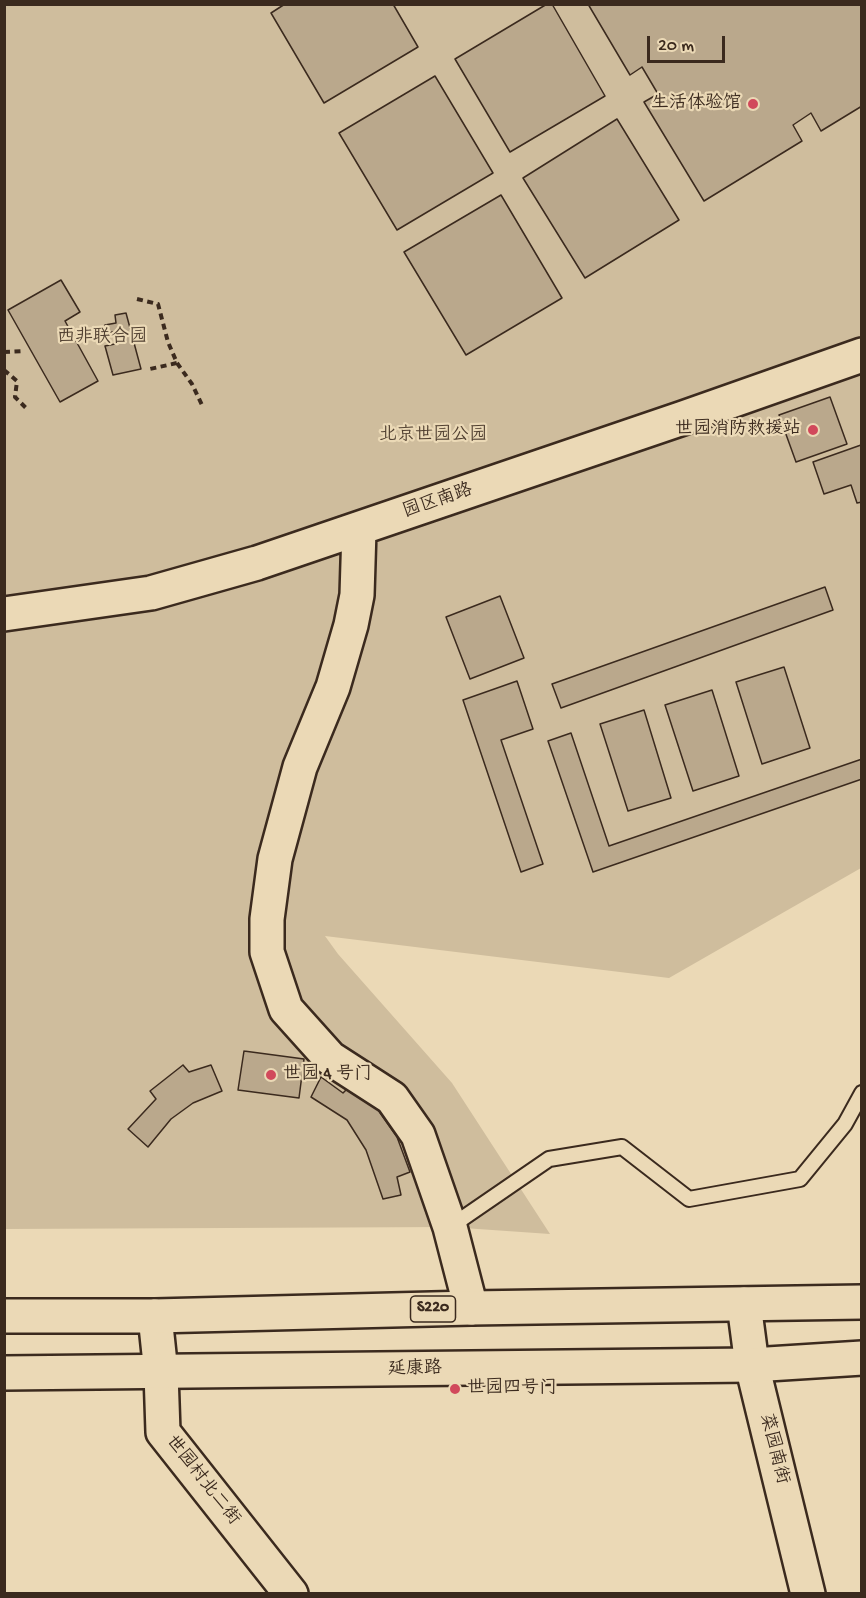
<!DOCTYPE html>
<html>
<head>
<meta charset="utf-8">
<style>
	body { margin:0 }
	#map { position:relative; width:866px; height:1598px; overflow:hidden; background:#ebd9b6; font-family:"Gochi Hand",sans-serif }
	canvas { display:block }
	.frame { position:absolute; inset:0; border:6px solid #3b2a1e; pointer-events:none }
	.scale { position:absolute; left:647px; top:36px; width:78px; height:27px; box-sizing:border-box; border:3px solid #3b2a1e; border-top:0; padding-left:8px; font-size:18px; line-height:21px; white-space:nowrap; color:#3b2a1e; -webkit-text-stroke:4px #ebd9b6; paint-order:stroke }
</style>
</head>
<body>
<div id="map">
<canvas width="866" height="1598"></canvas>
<div class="frame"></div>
<div class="scale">20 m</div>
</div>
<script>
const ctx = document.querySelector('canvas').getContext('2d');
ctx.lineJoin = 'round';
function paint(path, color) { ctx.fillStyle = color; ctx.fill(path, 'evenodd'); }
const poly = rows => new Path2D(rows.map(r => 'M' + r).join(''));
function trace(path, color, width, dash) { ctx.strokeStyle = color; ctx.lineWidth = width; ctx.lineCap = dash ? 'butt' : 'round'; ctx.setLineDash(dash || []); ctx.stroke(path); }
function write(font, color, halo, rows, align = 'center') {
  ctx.font = font + ' "Gochi Hand","LXGW WenKai TC",sans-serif'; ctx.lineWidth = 4.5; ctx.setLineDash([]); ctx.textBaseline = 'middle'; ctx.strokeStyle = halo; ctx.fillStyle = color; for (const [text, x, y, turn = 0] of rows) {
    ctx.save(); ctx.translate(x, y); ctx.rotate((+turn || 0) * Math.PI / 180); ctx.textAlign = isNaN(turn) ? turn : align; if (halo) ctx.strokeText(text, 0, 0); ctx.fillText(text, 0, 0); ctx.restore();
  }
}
const green = poly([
	[4,5,861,5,861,868,669,978,325,936,338,954,452,1083,550,1234,449,1227,5,1229]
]);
const building = poly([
	[285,4,393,4,418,47,324,103,271,13,285,4],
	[547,4,552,4,605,96,510,152,455,59,547,4],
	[588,4,862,4,862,106,821,131,811,113,793,125,802,141,704,201,644,102,658,94,642,67,630,75,588,4],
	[435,76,493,173,397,230,339,133,435,76],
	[617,119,679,220,585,278,523,178,617,119],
	[501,195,562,298,466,355,404,252,501,195],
	[61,280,80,312,65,321,98,381,60,402,8,310,61,280],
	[126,313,141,369,113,375,105,346,120,343,117,331,108,333,105,325,116,323,115,315,126,313],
	[830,397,847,444,796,462,779,415,830,397],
	[861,445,862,502,857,503,851,485,824,494,813,462,861,445],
	[825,587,833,610,561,708,552,684,825,587],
	[500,596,524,658,470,679,446,617,500,596],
	[784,667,810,748,762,764,736,682,784,667],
	[517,681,533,729,501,740,543,864,521,872,463,700,517,681],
	[712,690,739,776,693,791,665,705,712,690],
	[644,710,671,798,628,811,600,724,644,710],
	[571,733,609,846,862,759,862,779,593,872,548,741,571,733],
	[244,1051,304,1059,299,1098,238,1090,244,1051],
	[183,1065,189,1072,211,1065,222,1091,193,1103,171,1119,148,1147,128,1129,156,1099,150,1091,183,1065],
	[321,1077,343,1093,351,1085,376,1107,397,1137,410,1172,397,1177,401,1195,383,1199,366,1150,347,1120,311,1097,321,1077]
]);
const path = poly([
	[137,299,158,304,168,342,177,363,150,369],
	[4,352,23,351],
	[177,363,192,384,203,407],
	[4,370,17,381,15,397,26,408]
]);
const lane = poly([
	[450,1227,549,1159,622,1147,689,1199,800,1179,845,1124,862,1093]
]);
const secondary = poly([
	[359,530,357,595,351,625,333,687,300,767,275,859,267,919,267,952,286,1009,330,1058,392,1098,418,1135,450,1227,471,1308],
	[4,614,151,593,257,563,683,418,862,355],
	[744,1304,752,1365,808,1594],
	[155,1316,161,1373,163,1432,291,1594]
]);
const primary = poly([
	[4,1316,155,1316,471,1308,862,1302],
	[4,1373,752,1365,862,1358]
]);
const markers = [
	[753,104,6,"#d1495b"],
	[813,430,6,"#d1495b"],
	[271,1075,6,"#d1495b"],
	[455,1389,6,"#d1495b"]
];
const shields = [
	[433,1309,45]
];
const shieldNames = [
	["S220",433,1309]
];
const poiNames = [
	["生活体验馆",741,104],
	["世园消防救援站",801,430],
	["世园 4 号门",283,1075,"left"],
	["世园四号门",467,1389,"left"]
];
const parkNames = [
	["西非联合园",102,338],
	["北京世园公园",433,436]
];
const streetNames = [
	["园区南路",438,502,-19],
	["延康路",415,1370,-1],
	["菜园南街",773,1449,76],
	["世园村北二街",202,1481,52]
];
paint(green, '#cfbd9d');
paint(building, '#baa88c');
trace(building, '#3b2a1e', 1.5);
trace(lane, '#3b2a1e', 18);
trace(secondary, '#3b2a1e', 38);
trace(primary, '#3b2a1e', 38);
trace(path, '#3b2a1e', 4, [6, 4.5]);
trace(lane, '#ebd9b6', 14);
trace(secondary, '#ebd9b6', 33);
trace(primary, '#ebd9b6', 33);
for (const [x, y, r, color] of markers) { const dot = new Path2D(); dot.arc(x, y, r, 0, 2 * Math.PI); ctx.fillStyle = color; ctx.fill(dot); trace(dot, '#ebd9b6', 2); }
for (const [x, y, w] of shields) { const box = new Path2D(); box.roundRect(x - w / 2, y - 13, w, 26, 4.5); ctx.fillStyle = '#ebd9b6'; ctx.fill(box); trace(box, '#3b2a1e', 1.5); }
write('bold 16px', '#3b2a1e', null, shieldNames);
write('18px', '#3b2a1e', '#ebd9b6', poiNames, 'right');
write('18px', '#514031', '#ebd9b6', parkNames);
write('18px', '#3b2a1e', '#ebd9b6', streetNames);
</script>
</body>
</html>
